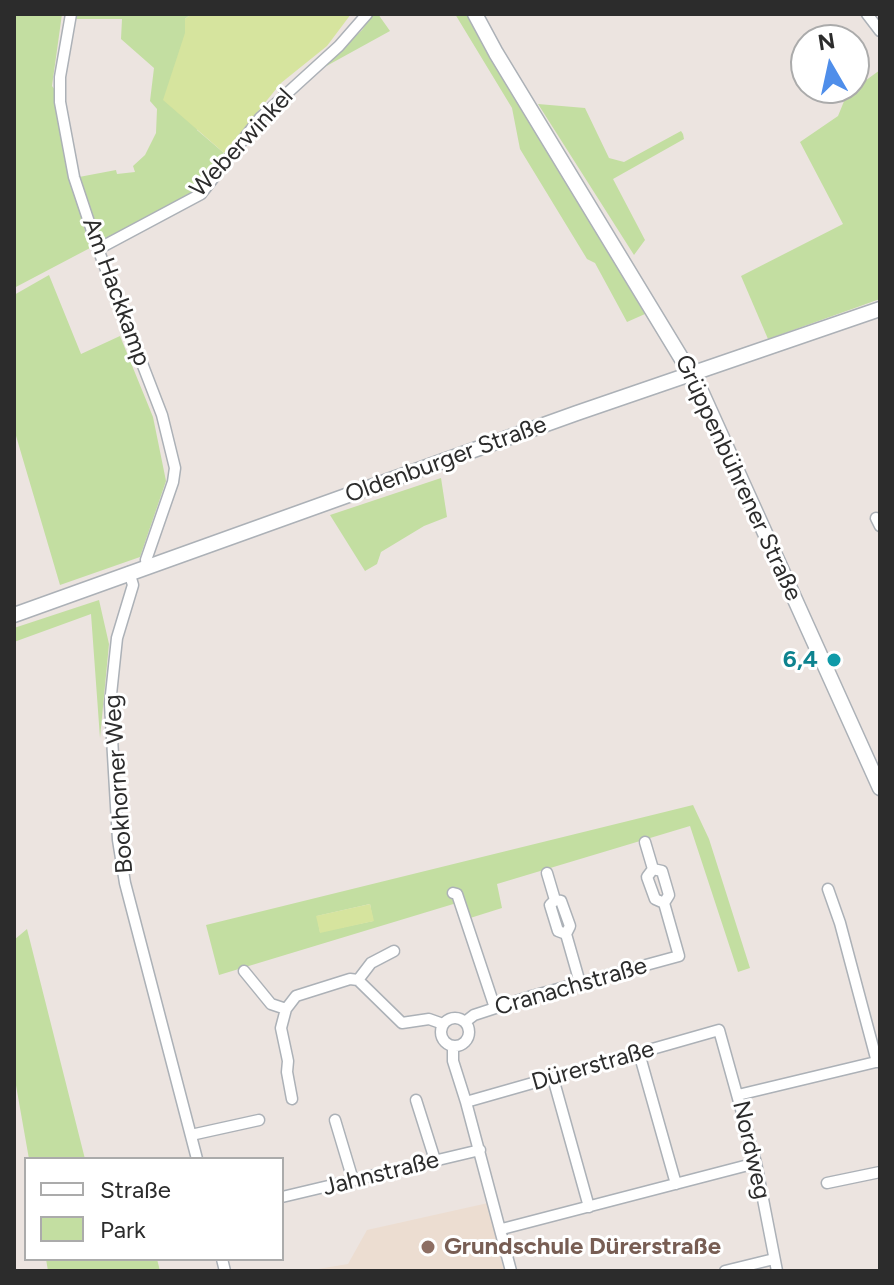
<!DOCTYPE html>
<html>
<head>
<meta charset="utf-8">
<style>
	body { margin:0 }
	#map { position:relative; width:894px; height:1285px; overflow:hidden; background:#ece4e0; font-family:Figtree,sans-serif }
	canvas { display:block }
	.frame { position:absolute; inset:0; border:16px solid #2c2c2c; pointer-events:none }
	.legend { position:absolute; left:24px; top:1157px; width:260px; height:104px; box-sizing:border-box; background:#fff; border:2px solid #ababab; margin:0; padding:10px 14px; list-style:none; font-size:24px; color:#2c2c2c }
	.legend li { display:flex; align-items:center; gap:16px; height:40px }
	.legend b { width:40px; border:2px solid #ababab }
	.north { position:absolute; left:790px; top:24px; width:80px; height:80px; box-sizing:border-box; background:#fff; border:2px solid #ababab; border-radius:50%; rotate:351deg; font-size:22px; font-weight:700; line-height:32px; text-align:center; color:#2c2c2c }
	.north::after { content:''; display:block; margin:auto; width:28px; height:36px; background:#4f8eea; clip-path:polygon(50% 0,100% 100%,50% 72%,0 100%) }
</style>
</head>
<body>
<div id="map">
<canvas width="894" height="1285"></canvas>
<div class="frame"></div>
<ul class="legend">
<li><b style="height:10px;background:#fff"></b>Straße</li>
<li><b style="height:22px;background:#c3dea1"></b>Park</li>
</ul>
<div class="north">N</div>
</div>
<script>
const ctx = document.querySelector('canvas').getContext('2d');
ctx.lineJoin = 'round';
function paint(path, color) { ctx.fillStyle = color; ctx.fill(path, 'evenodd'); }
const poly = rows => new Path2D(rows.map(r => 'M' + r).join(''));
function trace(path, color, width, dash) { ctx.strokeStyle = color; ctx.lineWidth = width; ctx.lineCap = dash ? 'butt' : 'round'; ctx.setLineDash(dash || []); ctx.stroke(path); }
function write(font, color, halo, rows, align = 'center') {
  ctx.font = font + ' Figtree,sans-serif'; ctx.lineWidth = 6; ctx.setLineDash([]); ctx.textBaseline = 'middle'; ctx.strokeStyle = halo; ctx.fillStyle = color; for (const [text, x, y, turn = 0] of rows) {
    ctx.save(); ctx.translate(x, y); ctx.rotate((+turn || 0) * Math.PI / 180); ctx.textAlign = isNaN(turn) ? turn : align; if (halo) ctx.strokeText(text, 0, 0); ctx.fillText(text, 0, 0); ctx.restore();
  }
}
const education = poly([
	[488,1203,504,1271,306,1271,348,1264,367,1230]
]);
const green = poly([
	[14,14,62,14,52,86,55,90,70,178,90,248,14,288],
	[76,14,191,14,185,19,197,130,224,153,197,191,102,240,79,177,116,170,117,174,135,172,133,166,145,155,156,133,157,109,150,101,154,68,121,39,122,19,74,19],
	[373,14,378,14,390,31,321,69,362,30],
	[455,14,468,14,645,314,627,322,595,263,587,259,520,149,512,108],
	[880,70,880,299,768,339,741,276,843,224,800,142,838,116,847,94],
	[538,104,585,108,609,158,624,162,681,131,683,134,684,139,613,179,645,240,634,255],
	[49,275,81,354,120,336,153,417,166,481,140,557,60,585,14,429,14,295],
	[441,478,447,517,424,526,381,552,377,564,365,571,330,515],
	[99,600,109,644,100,738,91,614,14,642,14,628],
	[693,805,709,839,750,968,738,972,690,826,497,884,502,908,467,919,460,902,219,975,206,925],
	[370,904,373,921,320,932,317,916],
	[27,929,28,933,85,1159,29,1159,14,1074,14,940],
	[46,1259,157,1259,160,1271,48,1271]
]);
const pitch = poly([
	[191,14,351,14,327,46,281,83,224,153,163,100,185,33,185,19],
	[370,904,374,921,320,933,316,916]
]);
const street = poly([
	[71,14,60,77,60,102,74,177,98,249,162,415,175,468,173,482,146,560,147,566],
	[867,14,880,31],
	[98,249,201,194,260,118,339,46,367,14],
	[876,518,880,526],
	[129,572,133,585,117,638,110,704,118,840,125,883,197,1159],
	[653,869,647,877,655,899,664,903],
	[547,873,555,900,561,901,570,926,566,934,580,983],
	[828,889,840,923,877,1062],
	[453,893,457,894,495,1008],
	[555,900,550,905,558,931,566,934],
	[244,971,271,1004,286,1009],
	[358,980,371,963,394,951],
	'441 1032a14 14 0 1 1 28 0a14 14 0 1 1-28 0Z',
	[465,1022,474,1015,532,996,679,956,664,903,669,895,662,871,653,869,645,842],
	[453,1046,453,1061,466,1102],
	[639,1053,676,1184],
	[553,1078,589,1207],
	[738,1095,880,1061],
	[292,1099,287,1072,288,1061,281,1028,286,1009,296,996,350,979,358,980,402,1023,429,1019,443,1024],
	[416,1100,435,1160],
	[335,1120,353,1180],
	[191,1135,259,1120],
	[827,1183,880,1172],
	[282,1197,480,1150],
	[502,1229,756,1163],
	[222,1259,225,1271],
	[511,1271,466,1102,719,1030,756,1163,777,1271],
	[725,1271,774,1259]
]);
const secondary = poly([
	[475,14,496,53,700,389,880,788],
	[14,615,577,413,880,309]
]);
const markers = [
	[834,660,8,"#0f9aa8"],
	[428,1247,8,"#8d6e63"]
];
const streetNames = [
	["Weberwinkel",242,143,-47],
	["Am Hackkamp",116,292,70],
	["Oldenburger Straße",446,460,-20],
	["Grüppenbührener Straße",738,478,65],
	["Bookhorner Weg",119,784,-94],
	["Cranachstraße",571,987,-16],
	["Dürerstraße",593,1066,-16],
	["Nordweg",751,1150,77],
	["Jahnstraße",381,1174,-14]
];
const cultureNames = [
	["6,4",818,660]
];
const educationNames = [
	["Grundschule Dürerstraße",444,1247]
];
paint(education, '#ecddd1');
paint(green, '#c3dea1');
paint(pitch, '#d6e49e');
trace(street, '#acb1b7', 13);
trace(secondary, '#acb1b7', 17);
trace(street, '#fff', 10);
trace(secondary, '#fff', 14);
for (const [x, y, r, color] of markers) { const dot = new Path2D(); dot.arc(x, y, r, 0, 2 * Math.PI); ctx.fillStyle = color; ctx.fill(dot); trace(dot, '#fff', 3); }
write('24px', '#2c2c2c', '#fff', streetNames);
write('bold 24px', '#0d838f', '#fff', cultureNames, 'right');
write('bold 24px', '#785e54', '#fff', educationNames, 'left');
</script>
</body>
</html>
